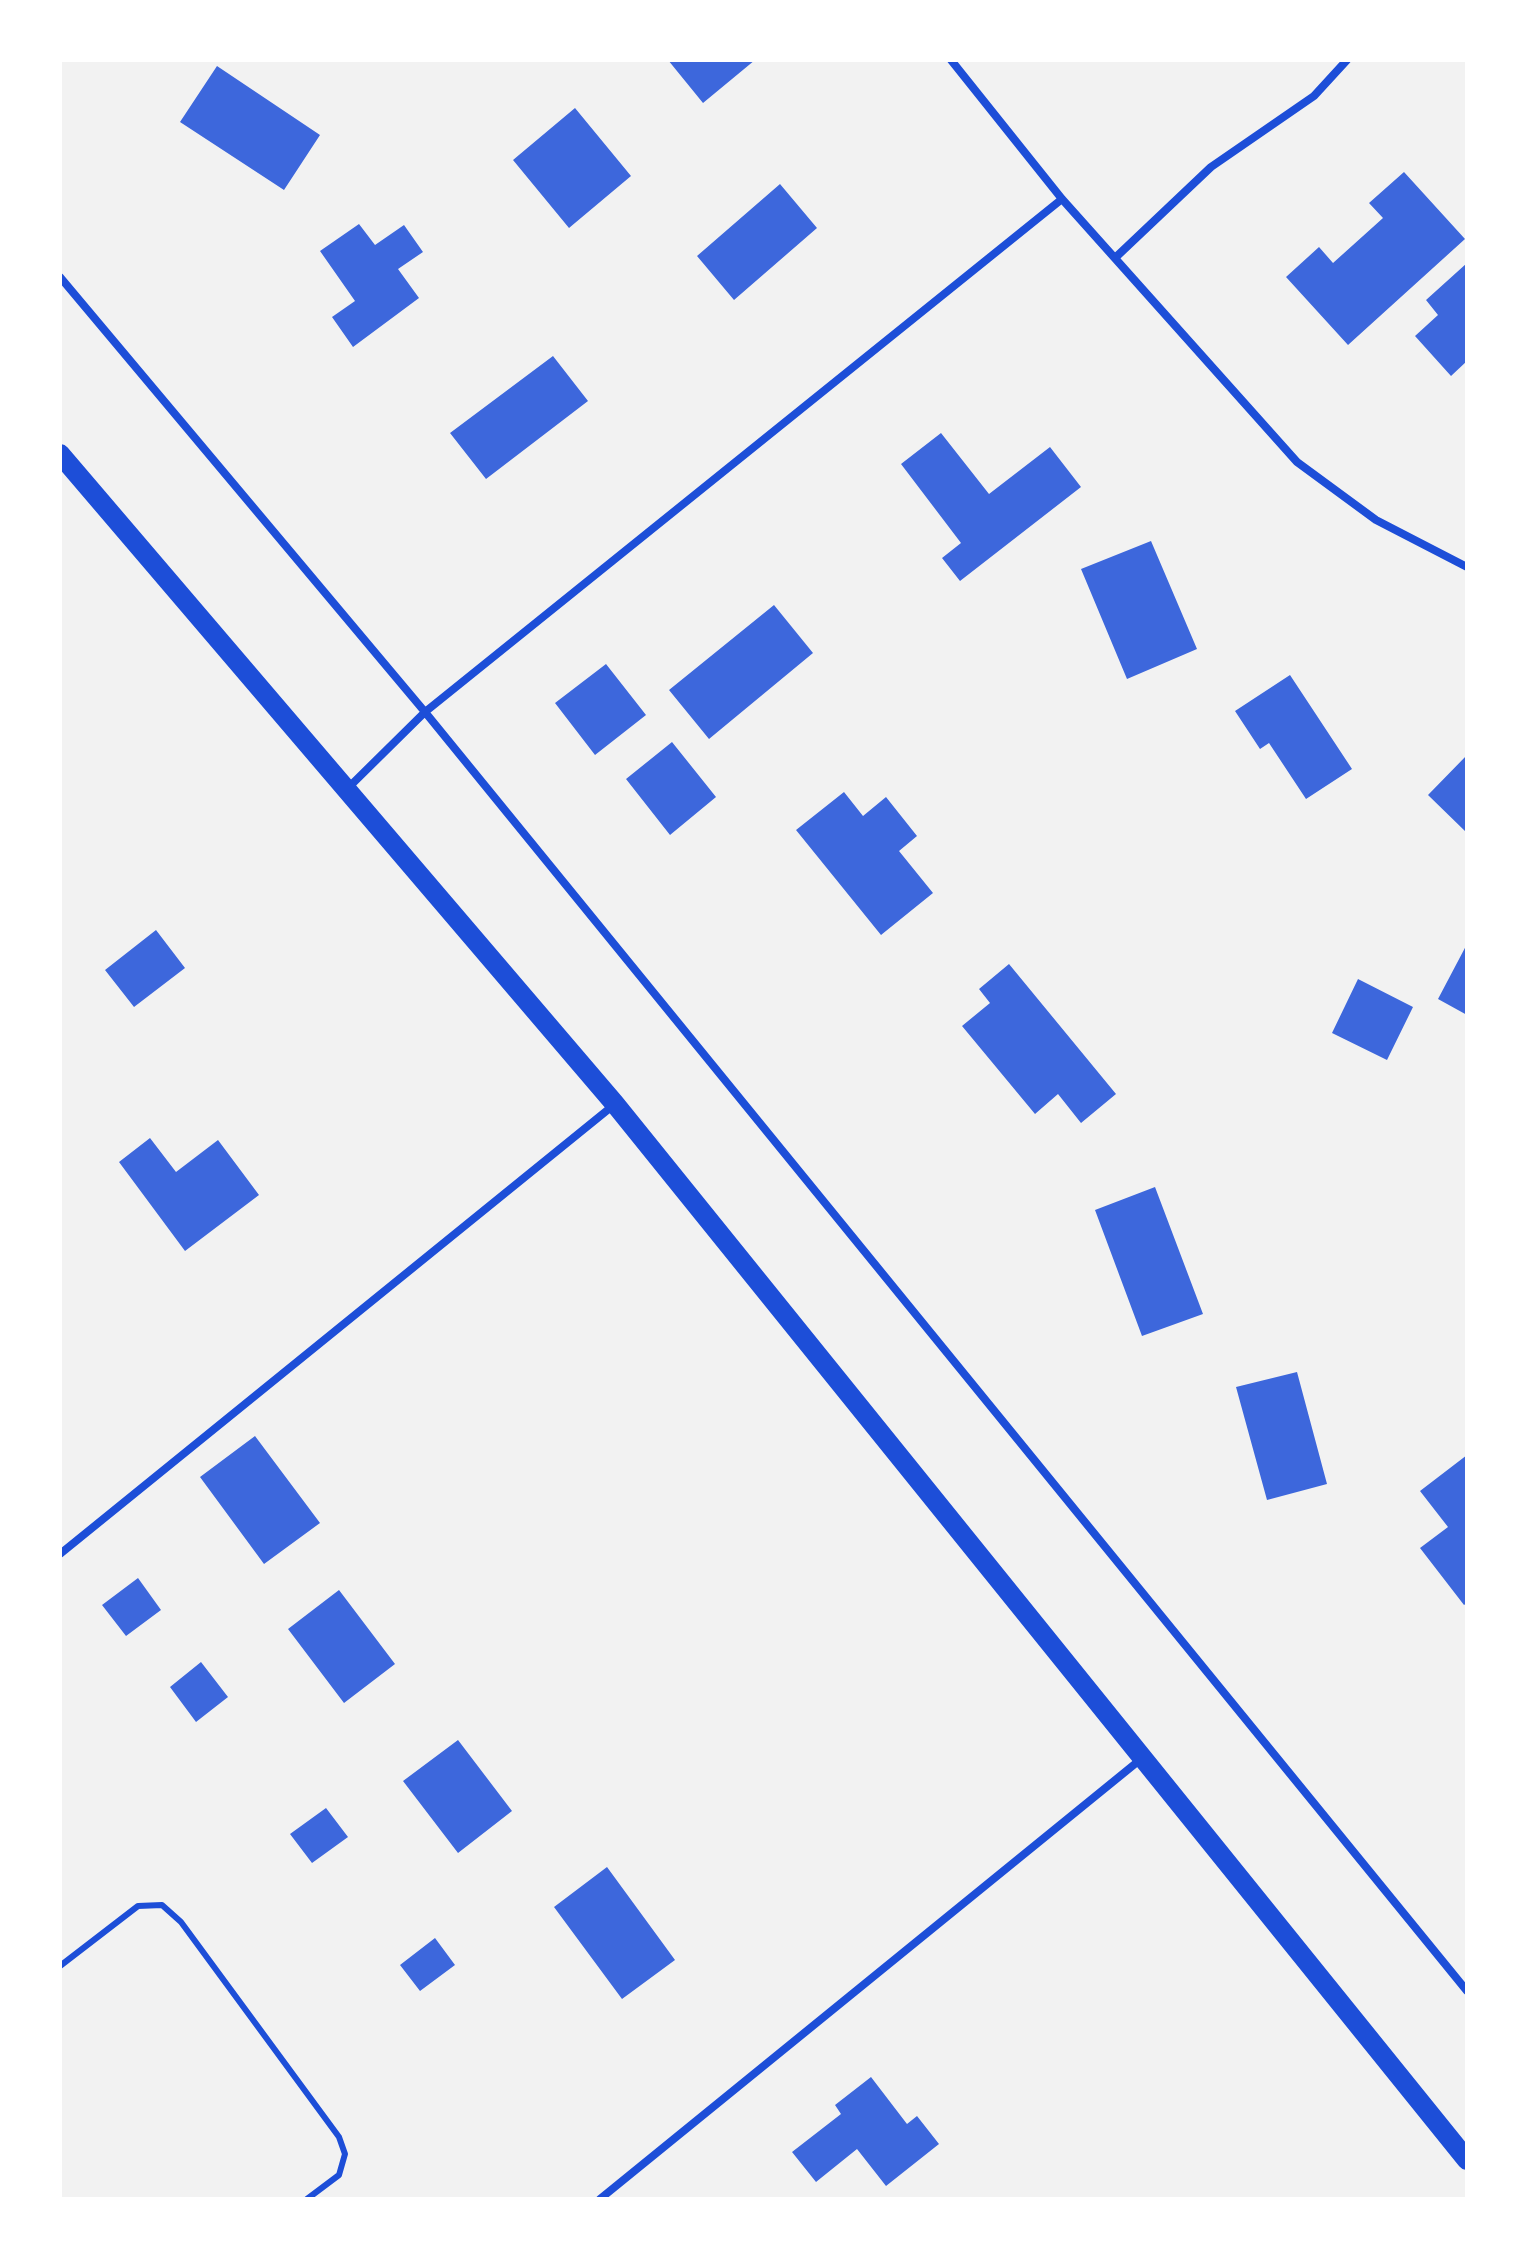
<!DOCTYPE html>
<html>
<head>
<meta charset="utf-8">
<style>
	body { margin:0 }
	#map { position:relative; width:1527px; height:2259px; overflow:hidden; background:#f2f2f2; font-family:Inter,sans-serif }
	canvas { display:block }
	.frame { position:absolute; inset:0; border:62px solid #fff; pointer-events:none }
</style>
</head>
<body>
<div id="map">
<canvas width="1527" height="2259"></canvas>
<div class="frame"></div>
</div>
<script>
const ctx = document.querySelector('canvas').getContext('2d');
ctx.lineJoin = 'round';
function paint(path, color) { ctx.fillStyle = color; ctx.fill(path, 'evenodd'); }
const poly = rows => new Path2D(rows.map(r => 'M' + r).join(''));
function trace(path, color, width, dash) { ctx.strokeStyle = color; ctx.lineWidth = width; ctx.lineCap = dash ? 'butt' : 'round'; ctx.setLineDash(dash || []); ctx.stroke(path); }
const building = poly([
	[668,60,755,60,703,103],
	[217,66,320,135,284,190,180,122],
	[575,108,631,176,569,228,513,160],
	[1404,172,1465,239,1348,345,1286,277,1319,247,1333,263,1383,218,1369,203],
	[780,184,817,228,734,300,697,256],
	[359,224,375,245,404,225,423,252,398,269,419,298,353,347,332,317,355,301,320,251],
	[1467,263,1467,361,1451,376,1415,336,1438,315,1426,300],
	[553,356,588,401,486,479,450,433],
	[941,433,989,494,1050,447,1081,487,960,581,942,558,961,543,901,464],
	[1151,541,1197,649,1127,679,1081,569],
	[774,605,813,653,709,739,669,690],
	[606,664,646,715,595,755,555,703],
	[1290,675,1352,769,1306,799,1269,743,1260,749,1235,711],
	[672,742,716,797,670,835,626,779],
	[1467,755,1467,833,1428,795],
	[844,792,863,816,886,797,917,836,899,851,933,893,881,935,796,830],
	[156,930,185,968,134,1007,105,970],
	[1467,944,1467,1015,1438,999],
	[1009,964,1116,1094,1081,1123,1058,1094,1035,1114,962,1026,990,1003,979,989],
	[1358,979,1413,1007,1387,1060,1332,1033],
	[150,1138,176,1172,218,1140,259,1195,185,1251,119,1162],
	[1155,1187,1203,1314,1142,1336,1095,1210],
	[1297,1372,1327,1484,1267,1500,1236,1387],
	[255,1436,320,1523,264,1564,200,1477],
	[1467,1455,1467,1603,1464,1605,1420,1548,1448,1527,1420,1491],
	[138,1578,161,1610,126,1636,102,1605],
	[339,1590,395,1664,344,1703,288,1629],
	[201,1662,228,1697,196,1722,170,1687],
	[458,1740,512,1811,458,1853,403,1781],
	[326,1808,348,1837,312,1863,290,1834],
	[607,1867,675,1960,622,1999,554,1907],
	[435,1938,455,1965,420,1991,400,1965],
	[871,2077,907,2124,917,2116,939,2144,886,2186,857,2149,816,2182,792,2152,841,2114,835,2105]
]);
const service = poly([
	[60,1966,138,1906,162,1905,181,1922,339,2137,345,2154,339,2175,307,2199]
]);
const minor = poly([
	[951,60,1062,199,1297,462,1376,520,1467,567],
	[1115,258,1211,167,1314,96,1347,60],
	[60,277,425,712,1467,1991],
	[346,790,425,712,1062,199],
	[60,1554,615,1104],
	[600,2199,1141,1759]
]);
const primary = poly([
	[60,454,615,1104,1467,2160]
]);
paint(building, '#3d67dc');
trace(service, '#1d4ed8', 6);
trace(minor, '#1d4ed8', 8);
trace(primary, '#1d4ed8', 20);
</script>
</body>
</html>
